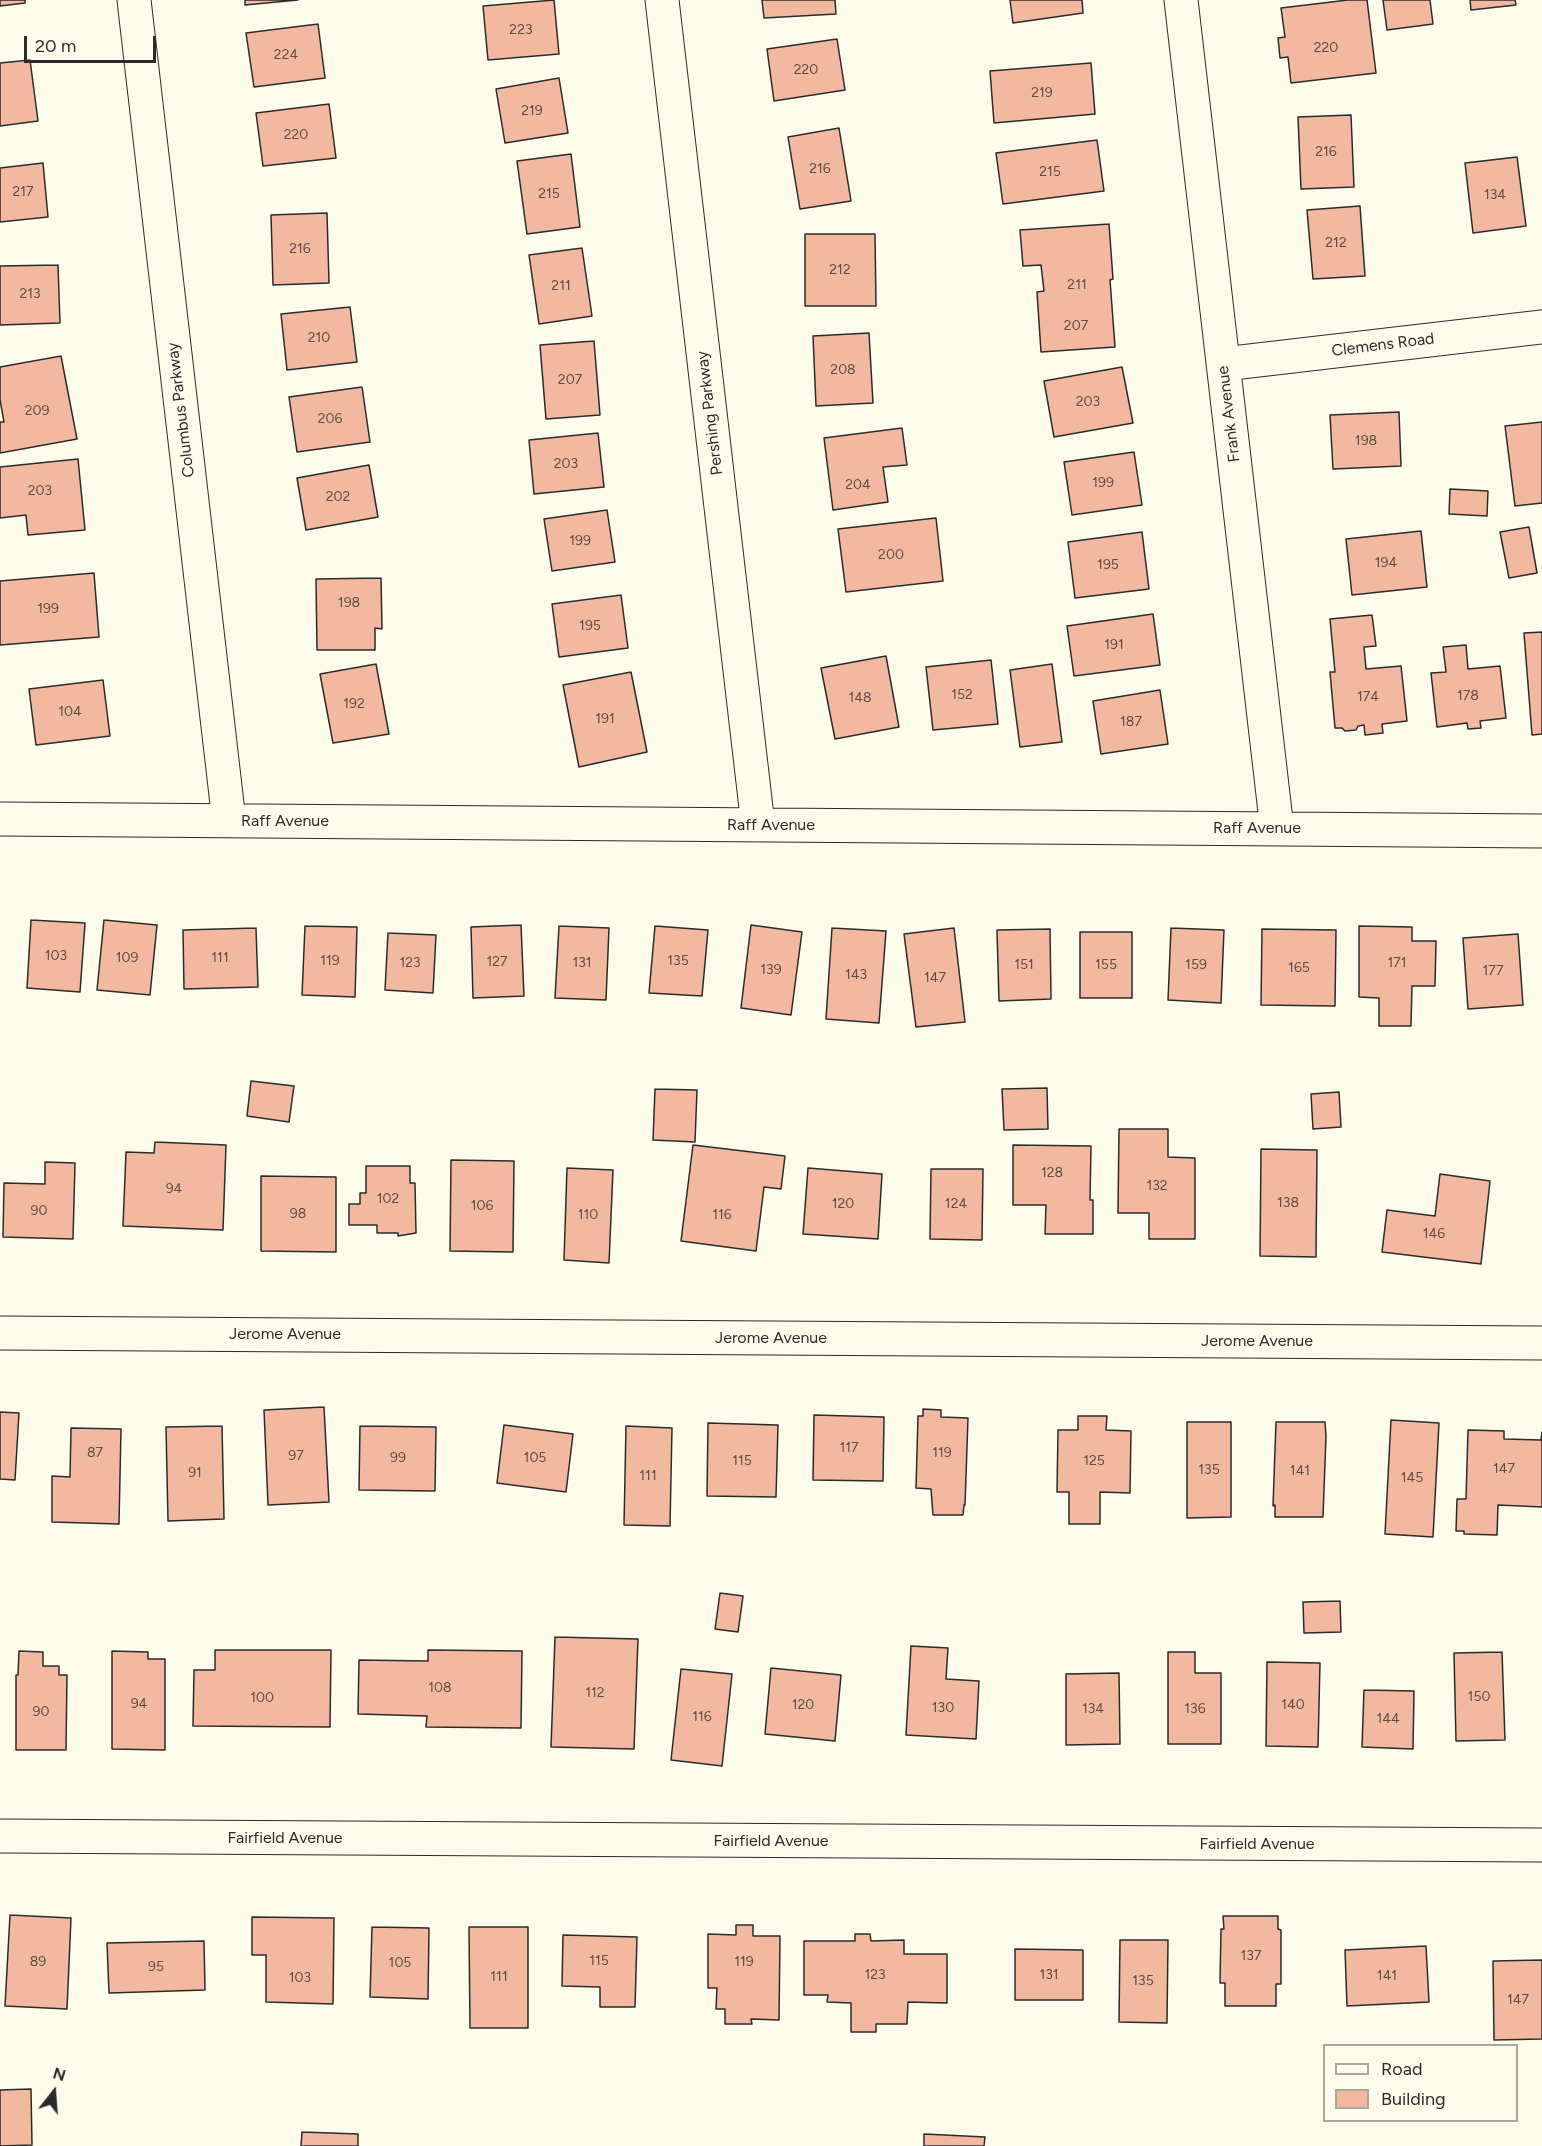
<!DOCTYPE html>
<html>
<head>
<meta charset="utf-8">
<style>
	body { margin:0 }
	#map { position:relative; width:1542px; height:2146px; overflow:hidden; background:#fdfbea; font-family:Figtree,sans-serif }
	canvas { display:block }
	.legend { position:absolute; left:1323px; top:2044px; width:195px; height:78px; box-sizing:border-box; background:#fdfbea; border:2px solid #a9a89e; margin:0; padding:8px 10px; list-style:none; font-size:18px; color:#2b2b2b }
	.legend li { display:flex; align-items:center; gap:12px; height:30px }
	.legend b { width:30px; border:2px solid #a9a89e }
	.north { position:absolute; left:24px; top:2062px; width:60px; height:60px; -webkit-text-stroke:4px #fdfbea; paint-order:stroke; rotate:17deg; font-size:16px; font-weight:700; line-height:24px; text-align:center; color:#2b2b2b }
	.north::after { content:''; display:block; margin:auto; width:21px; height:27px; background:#2b2b2b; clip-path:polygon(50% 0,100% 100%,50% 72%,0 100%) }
	.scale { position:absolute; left:24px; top:36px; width:132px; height:27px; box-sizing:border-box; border:3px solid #2b2b2b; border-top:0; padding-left:8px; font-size:18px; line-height:21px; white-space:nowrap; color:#2b2b2b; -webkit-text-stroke:4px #fdfbea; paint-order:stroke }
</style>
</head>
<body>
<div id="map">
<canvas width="1542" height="2146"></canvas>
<ul class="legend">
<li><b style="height:8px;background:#fdfbea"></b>Road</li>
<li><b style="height:16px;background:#f2b8a0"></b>Building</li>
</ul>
<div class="north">N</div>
<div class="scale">20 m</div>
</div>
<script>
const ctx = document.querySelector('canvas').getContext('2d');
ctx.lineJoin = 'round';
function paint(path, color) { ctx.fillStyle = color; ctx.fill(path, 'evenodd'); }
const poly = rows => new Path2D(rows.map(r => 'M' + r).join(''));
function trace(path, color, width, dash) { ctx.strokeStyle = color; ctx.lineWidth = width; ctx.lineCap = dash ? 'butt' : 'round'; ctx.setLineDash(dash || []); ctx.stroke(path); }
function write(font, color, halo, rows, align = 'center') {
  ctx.font = font + ' Figtree,sans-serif'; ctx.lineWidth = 4.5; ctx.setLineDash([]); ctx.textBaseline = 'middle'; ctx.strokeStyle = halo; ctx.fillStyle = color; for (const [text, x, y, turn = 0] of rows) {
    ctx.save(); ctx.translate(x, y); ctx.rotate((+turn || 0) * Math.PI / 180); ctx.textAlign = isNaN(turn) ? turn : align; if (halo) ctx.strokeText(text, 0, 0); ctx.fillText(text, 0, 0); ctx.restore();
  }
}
const building = poly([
	[0,0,25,0,25,3,0,6,0,0],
	[245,0,298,0,245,5,245,0],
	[554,0,559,54,488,60,483,6,554,0],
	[762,0,835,0,836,14,764,18,762,0],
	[1010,0,1082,0,1083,13,1013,23,1010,0],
	[1348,0,1367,0,1376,73,1291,83,1288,57,1280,58,1278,38,1285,37,1281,8,1348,0],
	[1383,0,1430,0,1433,24,1387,30,1383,0],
	[1470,0,1515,0,1516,5,1471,10,1470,0],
	[318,24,325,78,254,87,246,33,318,24],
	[837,39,845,90,774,101,767,49,837,39],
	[30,60,38,121,0,126,0,63,30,60],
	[1091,63,1095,114,994,123,990,71,1091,63],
	[559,78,568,133,505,143,496,89,559,78],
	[329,104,336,158,263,166,256,113,329,104],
	[1351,115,1354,187,1301,189,1298,117,1351,115],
	[839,128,851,201,800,209,788,137,839,128],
	[1097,140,1104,191,1003,204,996,153,1097,140],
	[571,154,580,227,527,234,517,161,571,154],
	[1517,157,1526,226,1473,233,1465,163,1517,157],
	[43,163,48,217,0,222,0,168,43,163],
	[1360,206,1365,276,1313,279,1307,210,1360,206],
	[327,213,329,283,273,285,271,215,327,213],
	[1109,224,1113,279,1110,280,1115,347,1041,352,1037,292,1044,291,1041,265,1023,266,1020,230,1109,224],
	[805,234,875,234,876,306,805,306,805,234],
	[582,248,592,316,539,324,529,255,582,248],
	[58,265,60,323,0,325,0,266,58,265],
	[350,307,357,362,287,370,281,314,350,307],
	[869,333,873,403,816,406,813,336,869,333],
	[594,341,600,415,546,419,540,345,594,341],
	[61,356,77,439,0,453,0,422,4,422,0,400,0,367,61,356],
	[1122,367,1133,423,1054,437,1044,381,1122,367],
	[362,387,370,442,297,452,289,397,362,387],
	[1399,412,1401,466,1333,469,1330,415,1399,412],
	[1542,422,1542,503,1515,506,1505,426,1542,422],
	[902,428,907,465,883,467,888,502,833,510,824,438,902,428],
	[598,433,604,487,534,494,529,440,598,433],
	[1134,452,1142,505,1072,515,1064,462,1134,452],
	[78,459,85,530,28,535,26,515,0,518,0,467,78,459],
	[369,465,378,517,306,530,297,478,369,465],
	[1450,489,1488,491,1487,516,1449,514,1450,489],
	[607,510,615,562,552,571,544,519,607,510],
	[936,518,943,581,846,592,838,529,936,518],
	[1529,527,1537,573,1509,578,1500,532,1529,527],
	[1421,531,1427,587,1352,595,1346,539,1421,531],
	[1142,532,1149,589,1075,598,1068,542,1142,532],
	[94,573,99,637,0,645,0,581,94,573],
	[381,578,382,629,375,628,375,650,317,650,316,579,381,578],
	[621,595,628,648,559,657,552,604,621,595],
	[1153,614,1160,665,1074,676,1067,626,1153,614],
	[1372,615,1376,646,1364,647,1366,669,1401,666,1407,721,1382,724,1383,733,1365,735,1364,725,1358,726,1356,730,1345,731,1342,728,1335,728,1330,672,1335,672,1330,619,1372,615],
	[1542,632,1542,734,1532,735,1524,633,1542,632],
	[1466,645,1468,669,1500,666,1506,718,1480,721,1481,728,1468,729,1467,723,1437,727,1431,673,1446,672,1443,647,1466,645],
	[886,656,899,727,835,739,821,668,886,656],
	[991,660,998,724,933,730,926,667,991,660],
	[376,664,389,734,333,743,320,674,376,664],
	[1052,664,1062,742,1020,747,1010,670,1052,664],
	[631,672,647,752,579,767,563,685,631,672],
	[103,680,110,736,36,745,29,689,103,680],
	[1160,690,1168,744,1101,754,1093,701,1160,690],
	[31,920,85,923,80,992,27,988,31,920],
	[104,920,157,925,150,995,97,990,104,920],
	[521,925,524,996,473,998,471,927,521,925],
	[751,925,802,932,791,1015,741,1008,751,925],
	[305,926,357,927,355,997,302,995,305,926],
	[559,926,609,928,606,1000,555,998,559,926],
	[655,926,708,930,702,996,649,993,655,926],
	[1359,926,1412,927,1412,941,1436,941,1435,986,1412,986,1411,1026,1379,1026,1379,998,1359,997,1359,926],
	[256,928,258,987,184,989,183,930,256,928],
	[832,928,886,931,879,1023,826,1019,832,928],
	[954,928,965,1022,916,1027,904,934,954,928],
	[1171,928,1224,930,1221,1003,1168,1000,1171,928],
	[1050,929,1051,999,999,1001,997,930,1050,929],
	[1262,929,1336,930,1335,1006,1261,1005,1262,929],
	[1080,932,1132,932,1132,998,1080,998,1080,932],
	[388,933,436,935,433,993,385,990,388,933],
	[1518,934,1523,1005,1468,1009,1463,938,1518,934],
	[251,1081,294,1086,289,1122,247,1116,251,1081],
	[1047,1088,1048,1129,1004,1130,1002,1089,1047,1088],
	[655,1089,697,1090,695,1142,653,1140,655,1089],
	[1339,1092,1341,1127,1313,1129,1311,1094,1339,1092],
	[1119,1129,1168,1129,1168,1157,1195,1158,1195,1239,1149,1239,1149,1213,1118,1213,1119,1129],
	[155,1142,226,1145,223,1230,123,1226,126,1152,154,1153,155,1142],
	[693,1145,785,1156,781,1189,764,1187,756,1251,681,1241,693,1145],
	[1013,1145,1091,1146,1090,1200,1093,1200,1093,1234,1045,1234,1046,1205,1013,1205,1013,1145],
	[1261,1149,1317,1150,1316,1257,1260,1256,1261,1149],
	[451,1160,514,1161,513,1252,450,1251,451,1160],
	[45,1162,75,1163,73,1239,3,1237,4,1183,45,1184,45,1162],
	[366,1166,410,1166,410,1183,415,1183,416,1233,398,1236,398,1233,377,1233,377,1225,349,1225,349,1204,360,1204,360,1193,366,1193,366,1166],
	[567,1168,613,1170,609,1263,564,1260,567,1168],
	[808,1168,882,1174,878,1239,803,1234,808,1168],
	[931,1169,983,1169,982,1240,930,1239,931,1169],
	[1440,1174,1490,1181,1481,1264,1382,1252,1387,1210,1435,1216,1440,1174],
	[261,1176,336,1177,336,1252,261,1251,261,1176],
	[324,1407,329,1502,268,1505,264,1410,324,1407],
	[923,1409,941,1410,941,1417,968,1418,965,1505,964,1505,963,1515,933,1515,931,1489,916,1488,918,1416,923,1416,923,1409],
	[0,1412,19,1413,15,1480,0,1479,0,1412],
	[814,1415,884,1417,883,1481,813,1480,814,1415],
	[1078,1416,1107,1416,1106,1430,1131,1431,1130,1493,1100,1492,1100,1524,1069,1524,1069,1492,1057,1492,1058,1430,1078,1430,1078,1416],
	[1391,1420,1439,1423,1433,1537,1385,1534,1391,1420],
	[1187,1422,1231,1422,1231,1517,1187,1518,1187,1422],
	[1276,1422,1325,1422,1326,1436,1323,1517,1275,1517,1275,1505,1273,1506,1276,1422],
	[708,1423,778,1425,776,1497,707,1496,708,1423],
	[504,1425,573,1434,566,1492,497,1483,504,1425],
	[222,1426,224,1519,168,1521,166,1427,222,1426],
	[360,1426,436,1427,435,1491,359,1490,360,1426],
	[626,1426,672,1428,670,1526,624,1525,626,1426],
	[71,1428,121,1429,119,1524,52,1522,52,1476,70,1477,71,1428],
	[1468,1430,1504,1431,1504,1439,1541,1440,1542,1432,1542,1507,1498,1505,1497,1535,1464,1534,1464,1531,1456,1531,1457,1499,1466,1499,1468,1430],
	[720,1593,743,1596,738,1632,715,1629,720,1593],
	[1340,1601,1341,1632,1304,1633,1303,1602,1340,1601],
	[555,1637,638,1639,634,1749,551,1747,555,1637],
	[911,1646,948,1648,946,1679,979,1681,976,1739,906,1735,911,1646],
	[215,1650,331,1650,330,1727,193,1726,194,1670,215,1670,215,1650],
	[428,1650,522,1651,521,1728,426,1727,427,1716,358,1714,359,1660,428,1661,428,1650],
	[19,1651,43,1652,43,1666,59,1666,59,1675,67,1675,66,1750,16,1750,16,1675,18,1675,19,1651],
	[112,1651,148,1652,148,1659,165,1659,165,1750,112,1749,112,1651],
	[1168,1652,1195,1652,1195,1673,1221,1673,1221,1744,1168,1744,1168,1652],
	[1502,1652,1505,1740,1456,1741,1454,1653,1502,1652],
	[1267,1662,1320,1663,1318,1747,1266,1746,1267,1662],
	[771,1668,841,1675,835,1741,765,1734,771,1668],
	[681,1669,732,1674,722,1766,671,1760,681,1669],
	[1119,1673,1120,1744,1066,1745,1066,1674,1119,1673],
	[1364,1690,1414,1691,1413,1749,1362,1747,1364,1690],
	[10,1915,71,1918,67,2009,5,2006,10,1915],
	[1223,1916,1278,1916,1278,1929,1281,1930,1281,1984,1276,1984,1276,2006,1225,2006,1225,1983,1220,1983,1221,1929,1224,1929,1223,1916],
	[252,1917,334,1918,333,2004,266,2002,266,1955,252,1955,252,1917],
	[736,1925,753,1925,753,1936,780,1936,779,2020,751,2019,752,2024,725,2024,725,2009,716,2009,717,1988,708,1988,708,1934,736,1935,736,1925],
	[372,1927,429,1928,428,1999,370,1997,372,1927],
	[469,1927,528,1927,528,2028,470,2028,469,1927],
	[855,1934,870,1934,871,1941,904,1940,904,1954,947,1954,947,2003,908,2002,907,2024,876,2024,876,2032,851,2032,851,2003,827,2002,828,1995,804,1995,804,1941,855,1941,855,1934],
	[563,1935,637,1937,635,2007,600,2007,600,1987,562,1986,563,1935],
	[1120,1940,1168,1940,1167,2023,1119,2022,1120,1940],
	[204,1941,205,1990,109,1993,107,1943,204,1941],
	[1426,1946,1429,2002,1347,2006,1345,1950,1426,1946],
	[1015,1949,1083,1950,1083,2000,1015,2000,1015,1949],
	[1542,1960,1542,2039,1494,2040,1493,1961,1542,1960],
	[31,2089,32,2145,0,2146,0,2090,31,2089],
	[302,2132,358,2134,358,2146,301,2146,302,2132],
	[924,2134,985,2137,984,2146,924,2146,924,2134]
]);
const street = poly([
	[134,0,229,821],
	[662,0,758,825],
	[1181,0,1277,829],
	[1224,364,1542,327],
	[0,819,1542,831],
	[0,1333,1542,1343],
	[0,1836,1542,1845]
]);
const numberNames = [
	["223",521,30],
	["220",1326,48],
	["224",286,55],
	["220",806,70],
	["219",1042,93],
	["219",532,111],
	["220",296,135],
	["216",1326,152],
	["216",820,169],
	["215",1050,172],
	["217",23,192],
	["215",549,194],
	["134",1495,195],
	["212",1336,243],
	["216",300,249],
	["212",840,270],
	["211",1077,285],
	["211",561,286],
	["213",30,294],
	["207",1076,326],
	["210",319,338],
	["208",843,370],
	["207",570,380],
	["203",1088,402],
	["209",37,411],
	["206",330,419],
	["198",1366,441],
	["203",566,464],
	["199",1103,483],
	["204",858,485],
	["203",40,491],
	["202",338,497],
	["199",580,541],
	["200",891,555],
	["194",1386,563],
	["195",1108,565],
	["198",349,603],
	["199",48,609],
	["195",590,626],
	["191",1114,645],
	["152",962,695],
	["178",1468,696],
	["174",1368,697],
	["148",860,698],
	["192",354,704],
	["104",70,712],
	["191",605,719],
	["187",1131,722],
	["103",56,956],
	["109",127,958],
	["111",220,958],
	["119",330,961],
	["135",678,961],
	["127",497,962],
	["123",410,963],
	["131",582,963],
	["171",1397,963],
	["151",1024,965],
	["155",1106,965],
	["159",1196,965],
	["165",1299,968],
	["139",771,970],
	["177",1493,971],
	["143",856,975],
	["147",935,978],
	["128",1052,1173],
	["132",1157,1186],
	["94",174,1189],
	["102",388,1199],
	["138",1288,1203],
	["120",843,1204],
	["124",956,1204],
	["106",482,1206],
	["90",39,1211],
	["98",298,1214],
	["110",588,1215],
	["116",722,1215],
	["146",1434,1234],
	["117",849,1448],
	["87",95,1453],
	["119",942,1453],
	["97",296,1456],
	["99",398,1458],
	["105",535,1458],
	["115",742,1461],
	["125",1094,1461],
	["147",1504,1469],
	["135",1209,1470],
	["141",1300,1471],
	["91",195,1473],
	["111",648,1476],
	["145",1412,1478],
	["108",440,1688],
	["112",595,1693],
	["150",1479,1697],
	["100",262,1698],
	["94",139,1704],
	["120",803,1705],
	["140",1293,1705],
	["130",943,1708],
	["134",1093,1709],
	["136",1195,1709],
	["90",41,1712],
	["116",702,1717],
	["144",1388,1719],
	["137",1251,1956],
	["115",599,1961],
	["89",38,1962],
	["119",744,1962],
	["105",400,1963],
	["95",156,1967],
	["123",875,1975],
	["131",1049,1975],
	["141",1387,1976],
	["111",499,1977],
	["103",300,1978],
	["135",1143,1981],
	["147",1518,2000]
];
const streetNames = [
	["Clemens Road",1383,345,-7],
	["Columbus Parkway",181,410,-97],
	["Pershing Parkway",710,413,-97],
	["Frank Avenue",1229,414,-97],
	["Raff Avenue",285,821],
	["Raff Avenue",771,825],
	["Raff Avenue",1257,828],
	["Jerome Avenue",285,1334],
	["Jerome Avenue",771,1338],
	["Jerome Avenue",1257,1341],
	["Fairfield Avenue",285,1838],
	["Fairfield Avenue",771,1841],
	["Fairfield Avenue",1257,1844]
];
paint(building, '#f2b8a0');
trace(building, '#2b2b2b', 1.5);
trace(street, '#2b2b2b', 35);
trace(street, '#fdfbea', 33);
write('14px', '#5d4e48', null, numberNames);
write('16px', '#2b2b2b', '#fdfbea', streetNames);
</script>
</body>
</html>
